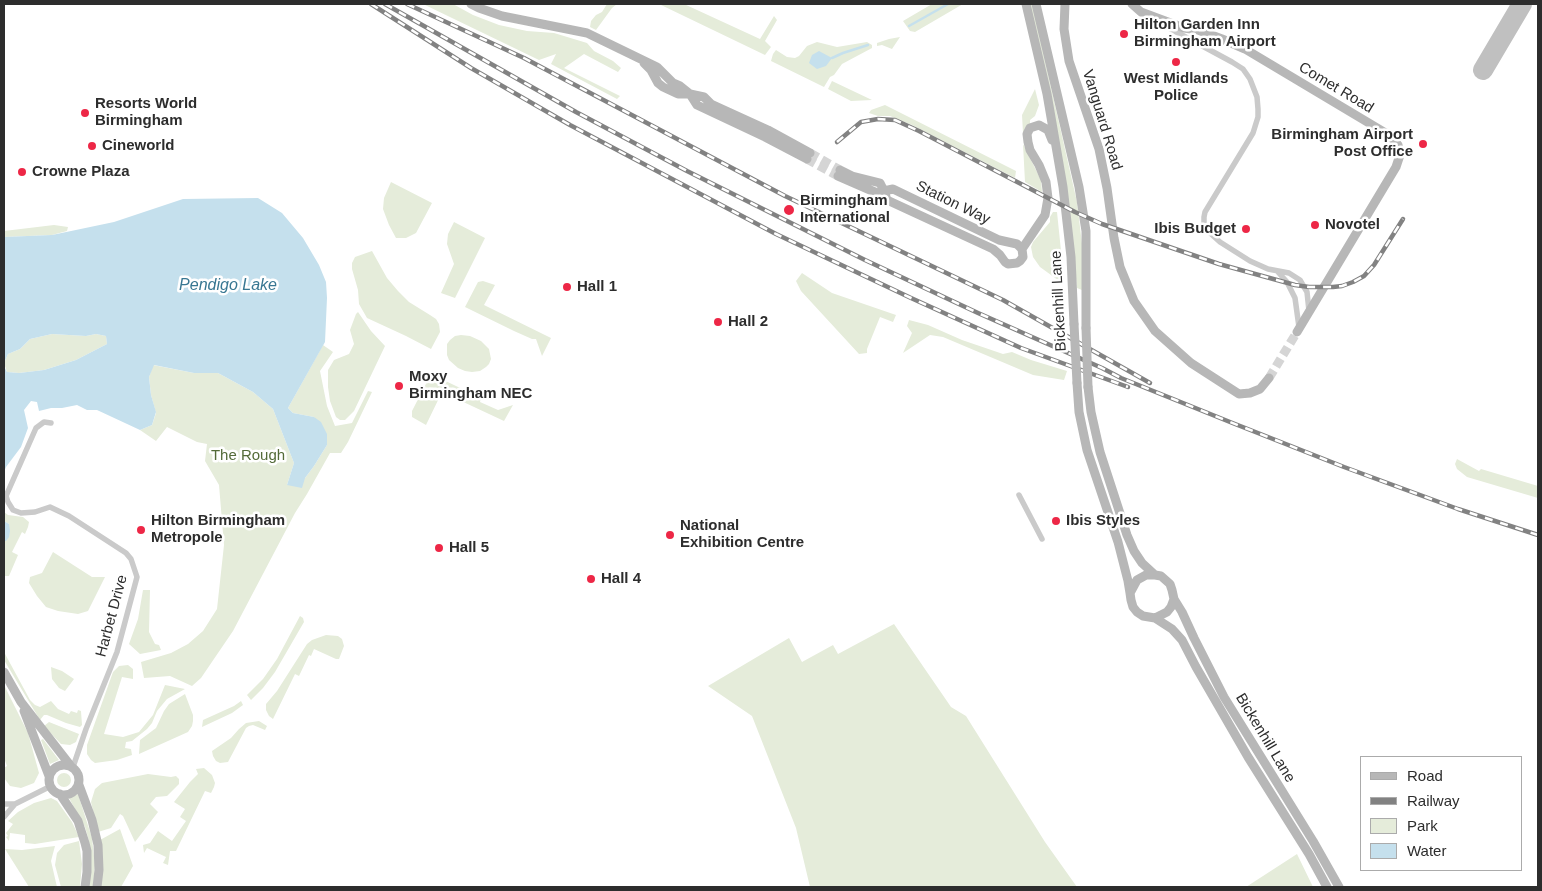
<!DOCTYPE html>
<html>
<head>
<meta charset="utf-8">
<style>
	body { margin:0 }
	#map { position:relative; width:1542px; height:891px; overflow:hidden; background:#fff; font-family:Helvetica,sans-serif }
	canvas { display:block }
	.frame { position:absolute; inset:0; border:5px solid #2d2d2d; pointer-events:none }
	.legend { position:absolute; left:1360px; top:756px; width:162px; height:115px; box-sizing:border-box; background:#fff; border:1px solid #ababab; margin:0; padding:6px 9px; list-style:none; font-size:15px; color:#2d2d2d }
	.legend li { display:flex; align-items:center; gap:10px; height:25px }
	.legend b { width:25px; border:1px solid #ababab }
</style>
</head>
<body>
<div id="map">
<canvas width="1542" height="891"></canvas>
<div class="frame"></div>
<ul class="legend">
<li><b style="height:6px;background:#b7b7b7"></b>Road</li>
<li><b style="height:6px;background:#828282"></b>Railway</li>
<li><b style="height:14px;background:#e5ecda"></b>Park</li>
<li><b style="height:14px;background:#c5e0ed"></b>Water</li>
</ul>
</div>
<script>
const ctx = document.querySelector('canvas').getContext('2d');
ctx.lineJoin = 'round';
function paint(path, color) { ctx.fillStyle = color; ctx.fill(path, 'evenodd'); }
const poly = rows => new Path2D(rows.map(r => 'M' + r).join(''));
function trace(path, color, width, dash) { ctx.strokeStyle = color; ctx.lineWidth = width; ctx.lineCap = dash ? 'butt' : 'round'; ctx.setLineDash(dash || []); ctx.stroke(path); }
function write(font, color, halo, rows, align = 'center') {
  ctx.font = font + ' Helvetica,sans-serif'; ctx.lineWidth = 5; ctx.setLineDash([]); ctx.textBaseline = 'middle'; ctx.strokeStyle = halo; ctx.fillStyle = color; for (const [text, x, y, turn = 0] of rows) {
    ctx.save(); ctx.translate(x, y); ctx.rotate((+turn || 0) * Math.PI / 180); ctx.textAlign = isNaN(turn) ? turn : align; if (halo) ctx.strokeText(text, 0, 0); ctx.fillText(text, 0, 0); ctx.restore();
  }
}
const green = poly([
	[423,4,453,4,473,15,499,25,527,31,554,33,587,43,594,51,613,61,621,68,618,72,584,54,564,68,620,96,617,99,551,64,556,54,539,60],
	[607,4,621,4,617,4,612,8,596,30,590,27,591,21,596,15,602,12],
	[659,4,684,4,760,39,774,16,777,20,765,41,771,47,765,55],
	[932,4,963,4,915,32,910,31,903,21],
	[1029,4,1032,4,1077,202,1082,244,1082,290,1077,288,1071,228],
	[900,37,892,49,882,45,877,46,877,43,889,39],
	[817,42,837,47,867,42,872,45,872,48,842,64,834,75,830,77,824,87,771,61,773,54,776,50,787,57,795,58,799,56,807,46],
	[832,81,872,100,851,101,828,89],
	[1035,89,1039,105,1035,116,1030,120,1030,125,1026,127,1023,133,1022,115],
	[885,105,1016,171,1015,178,912,125,890,116,878,116,869,113,871,110],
	[1023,144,1041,180,1042,192,1025,182],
	[391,182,432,203,416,233,406,238,396,238,389,225,383,209,384,198],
	[1053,212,1057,212,1064,280,1062,283,1040,267,1033,257,1031,247,1033,242,1050,222,1050,217],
	[454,222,485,238,455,298,441,293,454,264,447,244,448,234],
	[54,225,68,227,67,231,52,235,4,237,4,231],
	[372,251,387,278,398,291,409,302,430,315,436,319,439,324,440,332,431,349,406,336,367,318,359,304,358,290,352,269,352,263,355,257],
	[802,273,832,293,896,315,893,322,880,317,867,349,867,353,859,354,801,291,796,281],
	[483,281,495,285,484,305,551,338,542,356,536,339,532,339,514,331,465,307,478,282],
	[358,312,371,331,385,346,354,411,345,420,340,420,336,417,330,401,328,387,328,370,334,360,349,354,354,344,350,330,356,314],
	[909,320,928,325,962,340,1003,354,1012,352,1031,360,1067,371,1064,380,1033,375,943,337,930,335,903,353,912,333,907,326],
	[52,334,86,336,96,334,106,336,107,344,76,360,44,370,19,373,7,372,4,363,8,354,20,349,30,339],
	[461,335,470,336,481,341,489,349,491,359,489,364,486,367,480,371,472,372,465,371,458,368,449,360,447,355,447,344,450,340,455,336],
	[323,345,333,352,320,371,327,406,335,426,352,423,368,391,372,392,348,442,341,453,330,453,307,494,295,513,233,631,201,678,192,686,170,676,144,678,141,662,171,653,188,644,203,631,217,609,224,545,219,485,205,461,207,444,197,442,167,427,156,441,140,430,152,425,156,413,151,395,149,377,153,365,194,373,218,373,253,392,273,409,294,463,287,485,305,478,314,466,327,445,314,417,293,413,288,408],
	[431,374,481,398,480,402,498,410,513,405,504,421,442,392,426,425,412,417,412,411],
	[1457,459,1479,471,1481,469,1538,486,1538,498,1467,477,1457,469,1455,464],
	[4,512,8,515,23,517,29,522,28,527,25,534,22,532,12,552,18,555,9,576,4,576,4,541,6,541,9,524,4,521],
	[53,552,92,577,105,577,88,611,78,614,58,611,46,607,37,596,29,583,30,577,42,573],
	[143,590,150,590,149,632,155,644,159,645,161,650,140,654,129,644,138,619],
	[300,616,303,618,304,622,275,672,263,688,251,700,247,695,263,679,277,659],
	[894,624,951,707,966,716,1045,842,1077,887,810,887,796,828,752,716,708,686,789,638,802,662,833,645,838,654],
	[326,635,338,636,342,639,344,646,339,659,336,659,314,649,311,656,309,655,299,676,295,674,273,719,269,716,266,710,266,704,277,691,307,644,312,640],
	[4,652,30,700,35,705,40,707,51,701,58,709,69,714,71,711,77,713,78,710,81,711,82,725,80,727,66,723,47,715,44,715,40,720,4,660],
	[128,665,133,669,133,679,122,677,104,734,123,737,139,732,153,715,165,685,185,689,167,699,157,711,152,723,147,729,132,741,126,742,125,748,131,749,132,755,117,760,95,763,91,760,87,754,87,745,113,672,119,666],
	[51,667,62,671,74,679,65,691,59,688,52,679],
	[4,685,28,733,39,773,34,783,21,788,10,786,4,778,4,768,7,766,4,758],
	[185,694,193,715,193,721,192,726,188,732,139,754,140,740,156,728,164,711,169,704],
	[241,701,243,705,232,713,202,727,203,720,234,706],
	[259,721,267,726,265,730,253,725,249,726,246,728,228,762,220,763,216,761,213,756,212,751,231,738,239,729,246,723],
	[49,722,79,734,76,742,70,745,61,744,44,726],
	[43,739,59,760,50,764,41,740],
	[204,768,212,775,215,783,214,787,211,793,205,791,176,851,170,851,168,865,163,863,166,857,147,848,144,853,143,845,150,843,158,831,172,841,186,821,180,817,185,809,174,802,190,782,198,774,196,769],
	'57 780a7 7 0 1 1 14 0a7 7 0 1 1-14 0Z',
	[148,774,171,777,176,776,179,779,179,784,167,796,156,797,150,804,158,812,135,842,123,816,120,814,111,828,98,832,91,802,95,789,102,783],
	[78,794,92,838,95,865,93,887,89,887,91,868,89,841,85,827,69,798],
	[51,798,57,801,72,822,79,837,35,844,25,843,25,835,10,833,9,841,6,837,8,836,6,833,13,824,8,821,18,812,34,803],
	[120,829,133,866,121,887,101,887,100,840],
	[79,841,82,864,80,887,61,887,55,865,57,853,64,845],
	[55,846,51,861,57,887,29,887,5,849,22,850],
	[1297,854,1313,887,1246,887]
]);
const water = poly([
	[819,51,832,58,826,66,817,69,809,63,812,55],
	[258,198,282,213,303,238,319,265,326,282,327,298,325,342,288,408,293,413,314,417,321,422,327,434,327,445,314,466,305,478,302,488,287,485,294,463,273,409,253,392,218,373,194,373,154,365,149,377,151,395,156,412,152,425,140,430,97,410,87,410,77,405,62,408,51,408,39,411,37,402,31,401,24,410,28,428,21,447,6,467,4,472,4,366,7,372,19,373,44,370,76,360,107,344,106,336,96,334,86,336,52,334,30,339,20,349,8,354,4,363,4,237,52,235,114,222,183,199],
	[4,521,9,524,10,531,9,537,6,541,4,541]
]);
const stream = poly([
	[909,26,948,4],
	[832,58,843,53,868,45]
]);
const taxiway = poly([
	[1483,70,1522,4]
]);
const secondaryTunnel = poly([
	[810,153,840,170],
	[807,159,838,176],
	[1269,378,1297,332]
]);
const street = poly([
	[1156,21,1232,62,1243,69,1250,79,1257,97,1258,109,1258,117,1253,133,1205,212,1204,217,1204,223,1209,232,1220,242,1250,261,1268,269,1289,273,1300,280,1307,292,1309,311],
	[1278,272,1287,282,1295,298,1299,327],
	[51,423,44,422,36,428,6,496,8,502,13,510,21,513,35,512,50,507,69,516,126,553,131,559,137,577,117,652,86,729,73,767],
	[1019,495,1042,539],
	[4,804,15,804],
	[4,817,15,804,51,786]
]);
const secondary = poly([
	[471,4,479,8,502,16,587,33,657,67,673,83,680,86,690,94,697,105,765,137,807,159],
	[1026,4,1047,94,1063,187,1071,257,1074,324],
	[1036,4,1079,187,1086,231,1086,328],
	[1065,4,1064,29,1069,61,1099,149,1107,188,1114,238,1120,267,1134,301,1155,331,1191,363,1239,394,1250,393,1260,389,1269,378],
	[1132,4,1141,12,1184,28,1198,30,1222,39,1245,49,1389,135,1398,145,1400,155,1396,167,1297,332],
	[644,63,651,70,658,83,663,87,678,94,690,94,704,97,711,104,768,130,810,153],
	[838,176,877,193,884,191,893,189,999,240,1017,244,1022,249,1023,257,1020,261,1017,263,1008,264,1005,262,1000,255,993,249,887,200,884,191,880,183,852,176,840,170],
	[1022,249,1045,215,1048,198,1046,182,1039,165,1030,150,1028,142,1027,134,1030,128,1039,125,1048,130,1052,140],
	[1077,383,1079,412,1087,450,1118,542,1128,581,1130,593,1131,600,1133,607,1137,612,1143,616,1155,618,1167,612,1171,607,1174,599,1172,590,1170,584,1161,576,1155,575,1146,575,1137,580,1130,593],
	[1088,387,1091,412,1100,452,1127,535,1134,551,1142,563,1155,575],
	[1174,599,1182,612,1194,638,1224,697,1313,841,1339,887],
	[1155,618,1172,629,1182,640,1196,667,1248,757,1309,854,1327,887],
	[4,672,21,702,70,765],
	[24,711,49,776],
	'49 780a15 15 0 1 1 30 0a15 15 0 1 1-30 0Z',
	[79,785,92,820,98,845,99,870,97,887],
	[60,794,78,821,85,843,87,851,87,872,85,887]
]);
const rail = poly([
	[371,4,471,68,570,125,776,234,911,298,1021,348,1128,387],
	[385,4,576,112,687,171,865,260,978,313,1102,368,1121,378,1230,422,1344,467,1458,509,1538,535],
	[407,4,524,58,785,196,1003,300,1150,383],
	[837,142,861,122,878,119,895,120,919,131,1075,212,1102,224,1219,264,1295,285,1309,287,1333,287,1342,286,1353,282,1364,276,1374,265,1403,219]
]);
const secondaryBridge = poly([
	[1074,324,1077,383],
	[1086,328,1088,387]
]);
const markers = [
	[1124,34,5,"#ed2746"],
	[1176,62,5,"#ed2746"],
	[85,113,5,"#ed2746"],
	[1423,144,5,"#ed2746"],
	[92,146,5,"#ed2746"],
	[22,172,5,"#ed2746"],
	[789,210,6,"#ed2746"],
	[1315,225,5,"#ed2746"],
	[1246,229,5,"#ed2746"],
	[567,287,5,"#ed2746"],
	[718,322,5,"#ed2746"],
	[399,386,5,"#ed2746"],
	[1056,521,5,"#ed2746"],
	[141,530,5,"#ed2746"],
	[670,535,5,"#ed2746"],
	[439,548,5,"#ed2746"],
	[591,579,5,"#ed2746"]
];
const poiNames = [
	["Hilton Garden Inn",1134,25],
	["Birmingham Airport",1134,42],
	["West Midlands",1176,79,"center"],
	["Police",1176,96,"center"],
	["Resorts World",95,104],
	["Birmingham",95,121],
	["Birmingham Airport",1413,135,"right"],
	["Post Office",1413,152,"right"],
	["Cineworld",102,146],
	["Crowne Plaza",32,172],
	["Birmingham",800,201],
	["International",800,218],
	["Novotel",1325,225],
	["Ibis Budget",1236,229,"right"],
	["Hall 1",577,287],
	["Hall 2",728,322],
	["Moxy",409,377],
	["Birmingham NEC",409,394],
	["Hilton Birmingham",151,521],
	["Metropole",151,538],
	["Ibis Styles",1066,521],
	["National",680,526],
	["Exhibition Centre",680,543],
	["Hall 5",449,548],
	["Hall 4",601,579]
];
const streetNames = [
	["Comet Road",1336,88,31],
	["Vanguard Road",1102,120,73],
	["Station Way",953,203,26],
	["Bickenhill Lane",1059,301,-93],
	["Harbet Drive",112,616,-75],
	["Bickenhill Lane",1265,738,59]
];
const parkNames = [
	["The Rough",248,456]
];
const waterNames = [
	["Pendigo Lake",228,286]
];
paint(green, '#e5ecda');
paint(water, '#c5e0ed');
trace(stream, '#c5e0ed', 2.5);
trace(taxiway, '#c0c0c0', 20);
trace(secondaryTunnel, '#d5d5d5', 9, [9, 4.5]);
trace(street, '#cacaca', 5.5);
trace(secondary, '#b7b7b7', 9);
trace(rail, '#828282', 4.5);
trace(rail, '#fff', 2.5, [8]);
trace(secondaryBridge, '#b7b7b7', 9);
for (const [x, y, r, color] of markers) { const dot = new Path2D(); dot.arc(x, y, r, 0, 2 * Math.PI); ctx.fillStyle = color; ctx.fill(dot); trace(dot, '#fff', 2); }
write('bold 15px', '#2d2d2d', '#fff', poiNames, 'left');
write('15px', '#2d2d2d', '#fff', streetNames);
write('15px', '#546b39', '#fff', parkNames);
write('italic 16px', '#387792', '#fff', waterNames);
</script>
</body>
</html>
